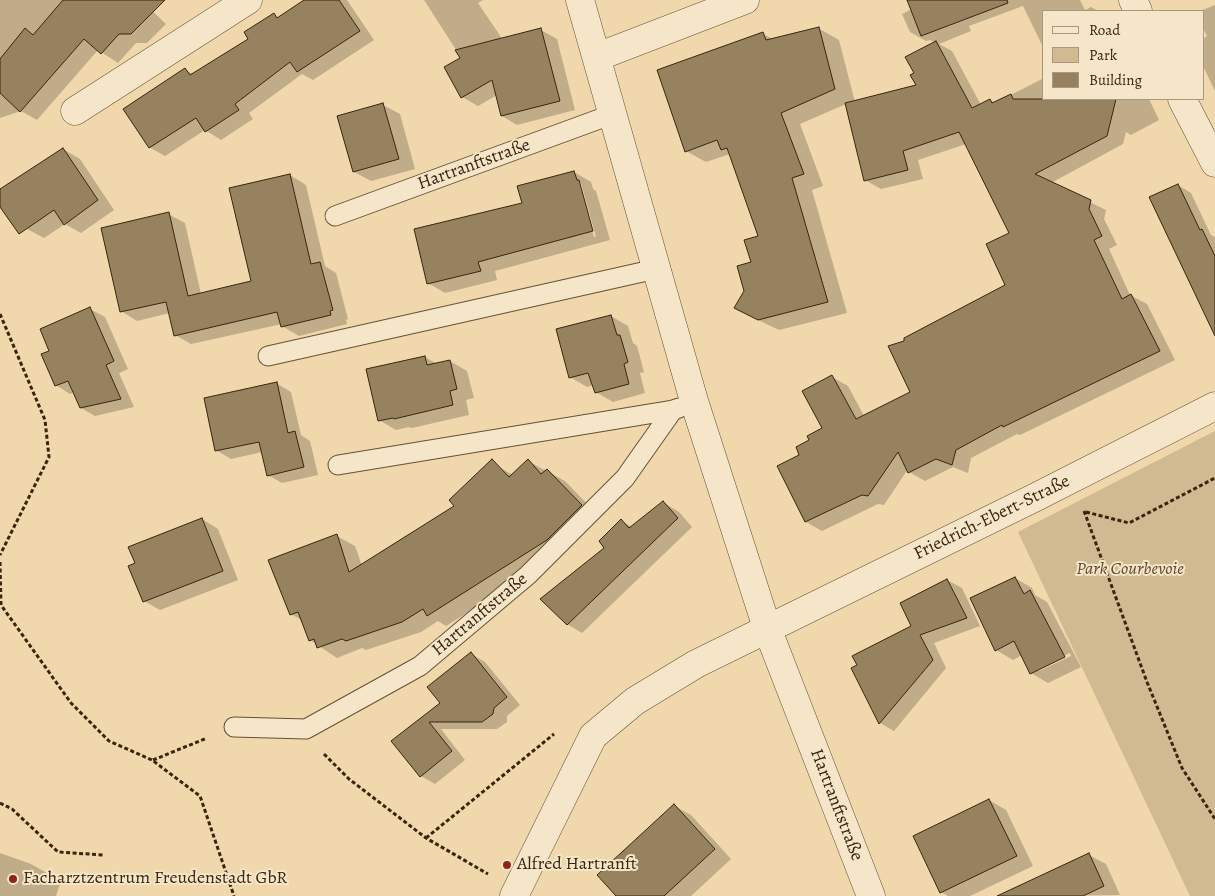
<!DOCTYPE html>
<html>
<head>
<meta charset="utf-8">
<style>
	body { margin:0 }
	#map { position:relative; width:1215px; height:896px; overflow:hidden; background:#f0d7ac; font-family:Alegreya,serif }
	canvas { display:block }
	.legend { position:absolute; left:1042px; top:10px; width:162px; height:90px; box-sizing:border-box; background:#f5e5c9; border:1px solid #a9987e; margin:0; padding:6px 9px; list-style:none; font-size:15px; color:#37250d }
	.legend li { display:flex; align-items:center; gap:10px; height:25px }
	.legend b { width:25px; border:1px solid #a9987e }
</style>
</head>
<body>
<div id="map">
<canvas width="1215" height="896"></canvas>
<ul class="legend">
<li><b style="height:6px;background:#f5e5c9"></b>Road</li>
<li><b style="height:14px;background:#d1b991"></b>Park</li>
<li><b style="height:14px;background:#978260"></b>Building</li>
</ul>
</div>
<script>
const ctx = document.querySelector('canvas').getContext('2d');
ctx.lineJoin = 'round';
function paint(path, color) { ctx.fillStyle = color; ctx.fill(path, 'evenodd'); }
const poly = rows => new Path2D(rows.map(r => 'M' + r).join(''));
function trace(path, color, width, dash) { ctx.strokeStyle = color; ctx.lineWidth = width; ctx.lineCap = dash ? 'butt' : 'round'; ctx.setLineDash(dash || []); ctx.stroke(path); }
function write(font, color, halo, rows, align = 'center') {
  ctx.font = font + ' Alegreya,serif'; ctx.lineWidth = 4; ctx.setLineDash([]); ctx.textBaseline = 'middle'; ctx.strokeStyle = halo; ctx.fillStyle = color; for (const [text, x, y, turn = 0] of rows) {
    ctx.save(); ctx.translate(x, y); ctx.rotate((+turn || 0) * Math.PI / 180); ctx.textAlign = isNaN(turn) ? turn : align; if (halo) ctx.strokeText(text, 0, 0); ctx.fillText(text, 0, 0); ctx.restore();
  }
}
const green = poly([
	[1215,431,1215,896,1190,896,1018,532]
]);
const shadow = poly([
	[0,0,141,0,166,24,147,43,136,43,118,63,98,50,37,120,21,111,0,118],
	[306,0,347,0,374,40,313,80,302,74,249,113,253,119,221,140,205,130,165,156,149,147,185,70,193,74,250,39,274,15,279,18],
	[424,0,483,0,478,3,503,40,541,30,557,39,575,110,517,125,502,116,497,95,478,106,462,97,462,59],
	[909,0,1080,0,1085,10,1091,7,1098,11,1044,11,1044,49,1023,6,969,26,971,31,939,44,952,51,981,105,990,100,995,103,1044,78,1044,99,1149,99,1159,120,1131,135,1126,132,1123,144,1051,183,1106,210,1104,219,1117,245,1109,249,1130,295,1147,304,1175,360,1020,435,1017,434,971,458,968,473,953,467,925,481,909,472,908,469,884,505,878,504,822,531,806,522,779,466,801,455,811,441,824,429,832,377,848,386,864,416,912,393,906,342,1006,286,1011,234,966,144,918,160,923,179,881,189,865,180,846,104,800,124,823,186,812,190,847,313,779,330,756,319,746,291,760,237,730,154,706,162,686,151,763,34,774,40,818,28,839,40,855,102,918,86,936,43,930,40,926,41,910,32,902,14,912,9],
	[1215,5,1215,91,1204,68,1204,38,1207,36,1204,30,1204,11,1200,11],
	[383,105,400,114,415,169,371,181,354,172],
	[63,149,80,159,114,210,81,233,65,224,44,238,27,229,0,190],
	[574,172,591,182,593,189,596,191,610,240,495,271,497,280,445,293,428,283],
	[579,183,581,183,596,237,594,237],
	[290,175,306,185,325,266,336,273,348,319,346,320,347,324,299,336,282,326,282,324,191,344,175,335,170,313,137,321,121,311,168,214,185,223,201,294,253,282],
	[1178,185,1191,193,1211,235,1215,237,1215,327],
	[90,309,105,317,128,369,119,373,134,407,95,416,81,408,74,392,70,394,56,385,51,351],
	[611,316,628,326,633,343,637,346,644,372,640,373,645,393,613,402,596,392,594,385,587,387,570,377],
	[425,357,437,364,450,361,467,371,474,398,466,400,469,415,412,428,409,427,396,430,379,420],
	[276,383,291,392,301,435,310,441,318,475,282,483,268,475,262,452,231,459,216,450],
	[528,461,565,481,599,516,565,551,446,626,438,621,421,632,366,650,362,648,337,658,310,640,303,621,291,614,337,536,355,546,362,566,456,507,497,466,513,475],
	[664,503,679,512,692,527,582,633,567,624,621,521,632,527],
	[202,519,218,529,238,580,160,610,144,601,136,564],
	[1015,578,1032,588,1035,595,1047,602,1081,667,1048,683,1031,673,1022,655,1013,660,996,650],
	[1070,653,1071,656,1039,671,1039,668],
	[947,580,962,588,980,626,934,643,946,668,894,731,880,723,852,668,913,627],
	[471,654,485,662,520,705,507,716,507,722,497,729,441,729,465,760,435,784,421,776,393,741,442,703],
	[989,800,1006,810,1033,866,970,896,948,896,941,892],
	[674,806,691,815,731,859,691,896,618,896],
	[0,853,31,864,61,881,56,896,0,896],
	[1089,855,1106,864,1120,895,1034,896]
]);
const building = poly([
	[63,0,165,0,131,34,119,34,101,54,84,39,20,112,0,93,0,59,25,28,33,35,63,0],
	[304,0,339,0,360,31,297,72,290,62,235,104,239,110,205,132,196,118,149,148,123,109,185,68,190,75,248,39,244,32,274,13,277,18,304,0],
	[907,0,1007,0,1008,3,921,36,907,0],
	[819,27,835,89,781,113,804,174,792,178,828,302,758,320,734,308,744,291,737,266,751,262,744,240,758,236,727,148,721,150,717,140,685,152,657,70,763,32,766,40,819,27],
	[541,28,560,101,501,116,492,80,461,98,444,67,460,58,455,50,541,28],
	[936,41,972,108,990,99,992,103,1011,94,1013,99,1116,99,1107,136,1035,174,1091,200,1089,209,1102,236,1094,240,1122,299,1131,294,1160,351,1003,427,1002,425,956,450,952,465,936,459,908,473,898,452,868,496,862,495,805,522,777,466,799,455,796,447,809,440,807,436,822,428,802,391,832,375,856,419,910,392,888,346,904,341,904,338,1005,285,986,244,1009,233,959,132,903,151,908,170,864,181,845,103,916,85,910,75,914,73,905,57,936,41],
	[383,103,399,159,353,172,337,116,383,103],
	[63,148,98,200,64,225,54,210,19,234,0,207,0,189,63,148],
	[574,171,577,180,579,180,593,231,478,262,481,271,427,284,414,229,522,203,517,186,574,171],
	[290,174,311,264,320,262,333,310,330,311,331,315,281,327,277,312,174,336,166,302,120,312,101,228,169,212,188,296,251,281,229,188,290,174],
	[1178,184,1200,230,1202,229,1215,256,1215,336,1149,197,1178,184],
	[90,307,114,361,106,365,121,399,80,408,68,381,55,386,41,354,49,351,40,329,90,307],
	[611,315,617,335,620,335,628,362,624,364,629,384,595,393,588,373,569,378,556,329,611,315],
	[425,356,427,365,450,360,457,389,450,391,453,405,394,419,393,418,378,421,366,369,425,356],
	[277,382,288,433,295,431,304,467,267,476,259,442,215,451,204,398,277,382],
	[492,459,509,477,528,459,541,474,547,469,582,505,547,540,427,616,423,609,402,622,346,641,342,639,317,648,314,639,309,641,298,612,290,615,268,560,337,534,349,572,454,506,449,500,492,459],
	[663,501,678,518,567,625,540,599,604,548,599,541,621,519,629,528,663,501],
	[202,518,223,571,143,602,128,566,135,563,128,547,202,518],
	[1015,577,1024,594,1030,590,1065,657,1030,674,1014,641,995,651,970,598,1015,577],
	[947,579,967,618,920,635,933,660,879,724,851,668,857,665,852,656,911,626,900,603,947,579],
	[471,652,507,697,494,708,493,714,482,722,429,722,452,751,420,777,391,741,440,703,427,687,471,652],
	[989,799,1017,856,940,893,913,836,989,799],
	[674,804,715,849,664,896,616,896,597,875,674,804],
	[1089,853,1104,886,1083,896,997,896,1089,853]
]);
const path = poly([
	[0,314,45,420,49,457,0,555],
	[1084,511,1147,682,1182,768,1215,819],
	[1086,512,1129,523,1215,478],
	[0,562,1,605,71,703,109,741,152,760,200,796,234,896],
	[324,754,349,779,426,838,488,874],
	[153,760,207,738],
	[0,803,12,809,58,852,103,855],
	[426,838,554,734]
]);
const service = poly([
	[335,216,613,114],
	[268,356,656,269],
	[338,465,673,410,679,408],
	[234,727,306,729,420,666,528,575,625,478,673,410]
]);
const minor = poly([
	[580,0,694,401,767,628,871,896],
	[1133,0,1138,11],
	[597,57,745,0],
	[1182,99,1215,163],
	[75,111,248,0],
	[514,896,593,736,635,701,696,664,1034,498,1215,406]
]);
const markers = [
	[507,865,5,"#8f2418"],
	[13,879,5,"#8f2418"]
];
const streetNames = [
	["Hartranftstraße",474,165,-20],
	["Friedrich-Ebert-Straße",992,518,-26],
	["Hartranftstraße",480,615,-40],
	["Hartranftstraße",836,805,69]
];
const parkNames = [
	["Park Courbevoie",1130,570]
];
const poiNames = [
	["Alfred Hartranft",517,865],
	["Facharztzentrum Freudenstadt GbR",23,879]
];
paint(green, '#d1b991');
paint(shadow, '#0003');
paint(building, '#978260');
trace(building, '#37250d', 1);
trace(service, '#655235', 21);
trace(minor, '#655235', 29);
trace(path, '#37250d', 3, [4, 2.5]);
trace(service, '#f5e5c9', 19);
trace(minor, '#f5e5c9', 28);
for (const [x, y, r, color] of markers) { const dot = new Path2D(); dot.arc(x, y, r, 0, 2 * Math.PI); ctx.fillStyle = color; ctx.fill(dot); trace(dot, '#f5e5c9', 2); }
write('18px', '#37250d', '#f5e5c9', streetNames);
write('italic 18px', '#5e4a2e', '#f5e5c9', parkNames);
write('18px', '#37250d', '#f5e5c9', poiNames, 'left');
</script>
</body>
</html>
